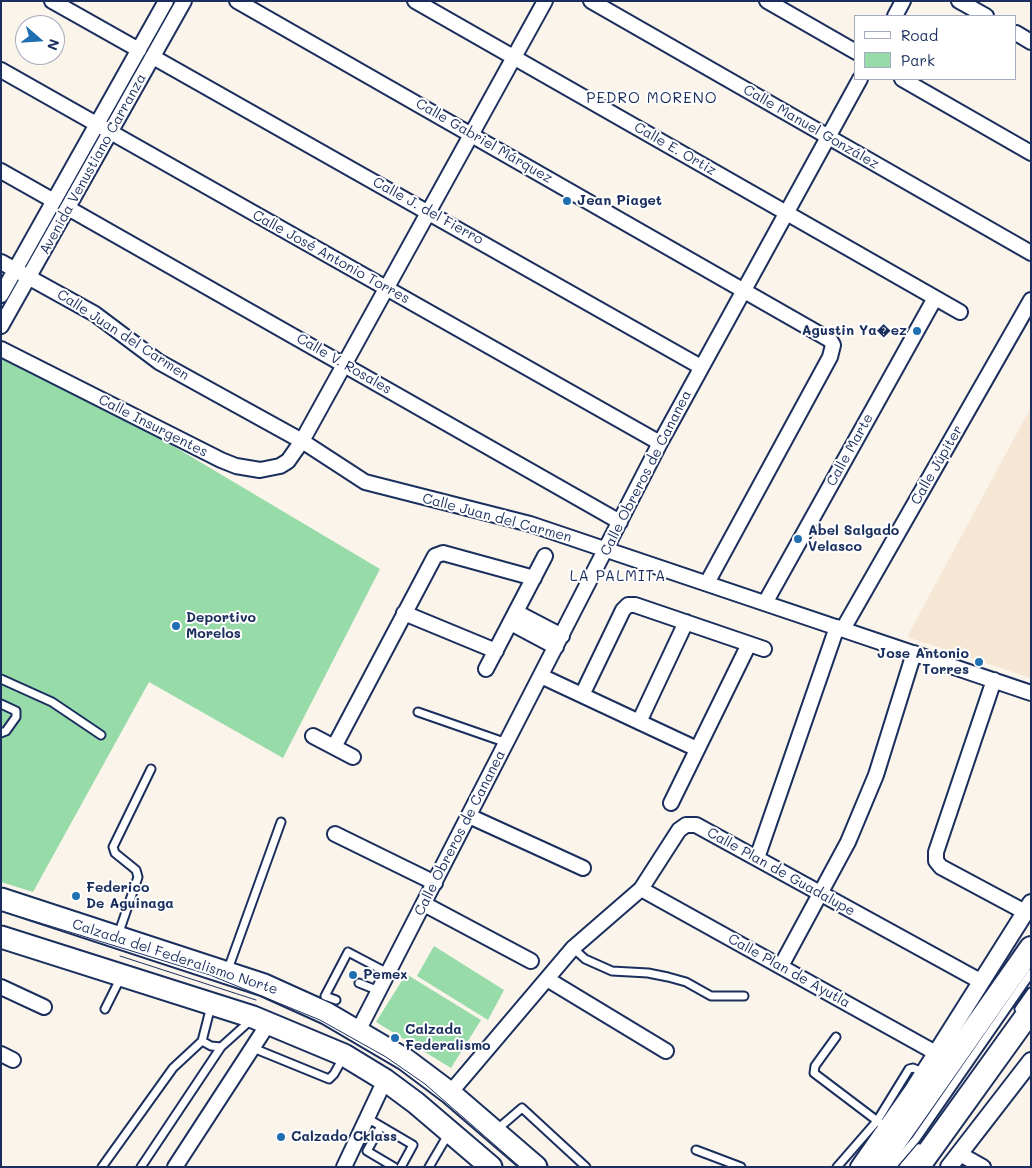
<!DOCTYPE html>
<html>
<head>
<meta charset="utf-8">
<style>
	body { margin:0 }
	#map { position:relative; width:1032px; height:1168px; overflow:hidden; background:#fbf4eb; font-family:Mali,sans-serif }
	canvas { display:block }
	.frame { position:absolute; inset:0; border:2px solid #1b2f5e; pointer-events:none }
	.legend { position:absolute; left:854px; top:15px; width:162px; height:65px; box-sizing:border-box; background:#fff; border:1px solid #a4acbf; margin:0; padding:6px 9px; list-style:none; font-size:15px; color:#1b2f5e }
	.legend li { display:flex; align-items:center; gap:10px; height:25px }
	.legend b { width:25px; border:1px solid #a4acbf }
	.north { position:absolute; left:15px; top:15px; width:50px; height:50px; box-sizing:border-box; background:#fff; border:1px solid #a4acbf; border-radius:50%; rotate:109deg; font-size:14px; font-weight:700; line-height:20px; text-align:center; color:#1b2f5e }
	.north::after { content:''; display:block; margin:auto; width:18px; height:22px; background:#1f6fb2; clip-path:polygon(50% 0,100% 100%,50% 72%,0 100%) }
</style>
</head>
<body>
<div id="map">
<canvas width="1032" height="1168"></canvas>
<div class="frame"></div>
<ul class="legend">
<li><b style="height:6px;background:#fff"></b>Road</li>
<li><b style="height:14px;background:#96dba8"></b>Park</li>
</ul>
<div class="north">N</div>
</div>
<script>
const ctx = document.querySelector('canvas').getContext('2d');
ctx.lineJoin = 'round';
function paint(path, color) { ctx.fillStyle = color; ctx.fill(path, 'evenodd'); }
const poly = rows => new Path2D(rows.map(r => 'M' + r).join(''));
function trace(path, color, width, dash) { ctx.strokeStyle = color; ctx.lineWidth = width; ctx.lineCap = dash ? 'butt' : 'round'; ctx.setLineDash(dash || []); ctx.stroke(path); }
function write(font, color, halo, rows, align = 'center') {
  ctx.font = font + ' Mali,sans-serif'; ctx.lineWidth = 4; ctx.setLineDash([]); ctx.textBaseline = 'middle'; ctx.strokeStyle = halo; ctx.fillStyle = color; for (const [text, x, y, turn = 0] of rows) {
    ctx.save(); ctx.translate(x, y); ctx.rotate((+turn || 0) * Math.PI / 180); ctx.textAlign = isNaN(turn) ? turn : align; if (halo) ctx.strokeText(text, 0, 0); ctx.fillText(text, 0, 0); ctx.restore();
  }
}
const built = poly([
	[1031,407,1031,678,907,637]
]);
const green = poly([
	[1,355,121,415,380,569,283,758,149,682,33,892,1,882],
	[434,946,504,990,488,1020,417,976],
	[406,974,481,1020,451,1068,376,1022]
]);
const service = poly([
	[1,679,52,702,101,735],
	[1,704,16,711,16,717,6,731,1,733],
	[418,712,507,743],
	[118,935,138,877,136,870,115,853,113,847,151,769],
	[573,948,585,959,612,971,648,973,668,977,686,982,711,996,744,996],
	[227,972,281,822],
	[359,983,379,991],
	[336,1000,325,996,348,952,388,973],
	[105,1009,121,977],
	[1019,1009,1031,992],
	[836,1037,815,1066,814,1073,880,1123],
	[202,1041,211,1046,221,1047],
	[253,1048,329,1079,334,1074,343,1058],
	[367,1118,413,1145,401,1167],
	[381,1126,367,1151,394,1167],
	[501,1126,522,1108,586,1167],
	[696,1150,741,1167],
	[102,1167,173,1068,202,1041,211,1006],
	[141,1167,221,1047,251,1020],
	[429,1167,449,1133],
	[837,1167,877,1121,909,1069,913,1068,923,1072],
	[892,1167,916,1139,1031,973],
	[903,1167,919,1148]
]);
const minor = poly([
	[52,1,139,50],
	[237,1,830,340,833,345,830,357,707,583],
	[415,1,960,312],
	[591,1,1031,253],
	[767,1,856,52],
	[959,1,986,16],
	[895,16,903,1],
	[1016,33,1031,42],
	[153,57,701,367],
	[1,70,660,443],
	[902,79,1031,153],
	[1,171,54,201],
	[68,208,620,522],
	[1,262,95,314,159,362,302,441,365,482,530,524,1031,693],
	[1,295,166,1],
	[1,326,184,1],
	[1,349,221,460,236,466,260,470,280,466,288,461,302,441,545,1],
	[765,603,935,298],
	[516,612,562,636],
	[404,613,496,651],
	[511,623,556,647],
	[843,629,1031,300],
	[486,669,545,556],
	[541,676,697,749],
	[994,680,936,852,936,861,941,867,1025,912],
	[582,695,623,610,628,605,635,605,764,649],
	[639,722,686,622],
	[313,736,353,757],
	[334,747,435,556,443,553,534,578],
	[671,803,749,644],
	[469,816,583,868],
	[335,834,435,883],
	[757,858,837,627],
	[641,889,936,1053],
	[424,904,531,961],
	[781,966,848,842,876,775,914,653],
	[547,979,666,1051],
	[1,987,44,1007],
	[358,1031,660,443,860,79],
	[1,1054,13,1060],
	[450,1093,573,948,641,889,679,830,686,825,696,825,980,981],
	[960,1154,983,1167],
	[175,1167,268,1024],
	[344,1167,385,1080]
]);
const tertiary = poly([
	[859,1167,913,1090,1031,903],
	[949,1167,1031,1061]
]);
const primary = poly([
	[1,899,264,985,326,1013,406,1060,450,1093,536,1167],
	[1,937,253,1017,344,1055,385,1080,416,1103,491,1167]
]);
const trunk = poly([
	[877,1167,1031,948],
	[918,1167,1031,1010]
]);
const tram = poly([
	[1,911,210,975,320,1020,386,1057,425,1084,520,1167],
	[120,956,256,1000]
]);
const markers = [
	[567,201,5,"#1f6fb2"],
	[917,331,5,"#1f6fb2"],
	[798,539,5,"#1f6fb2"],
	[176,626,5,"#1f6fb2"],
	[979,662,5,"#1f6fb2"],
	[76,896,5,"#1f6fb2"],
	[353,975,5,"#1f6fb2"],
	[395,1038,5,"#1f6fb2"],
	[281,1137,5,"#1f6fb2"]
];
const streetNames = [
	["Calle Manuel González",811,127,30],
	["Calle Gabriel Márquez",484,141,30],
	["Calle E. Ortiz",675,149,30],
	["Avenida Venustiano Carranza",93,164,-61],
	["Calle J. del Fierro",428,211,29],
	["Calle José Antonio Torres",331,257,29],
	["Calle Juan del Carmen",123,335,33],
	["Calle V. Rosales",344,364,30],
	["Calle Insurgentes",153,426,27],
	["Calle Marte",850,450,-61],
	["Calle Júpiter",937,465,-60],
	["Calle Obreros de Cananea",646,473,-63],
	["Calle Juan del Carmen",497,518,15],
	["Calle Obreros de Cananea",460,833,-63],
	["Calle Plan de Guadalupe",781,872,29],
	["Calzada del Federalismo Norte",175,957,18],
	["Calle Plan de Ayutla",789,971,29]
];
const poiNames = [
	["Jean Piaget",577,201],
	["Agustin Ya�ez",907,331,"right"],
	["Abel Salgado",808,531],
	["Velasco",808,547],
	["Deportivo",186,618],
	["Morelos",186,634],
	["Jose Antonio",969,654,"right"],
	["Torres",969,670,"right"],
	["Federico",86,888],
	["De Aguinaga",86,904],
	["Pemex",363,975],
	["Calzada",405,1030],
	["Federalismo",405,1046],
	["Calzado Cklass",291,1137]
];
const neighbourhoodNames = [
	["PEDRO MORENO",652,98],
	["LA PALMITA",618,576]
];
paint(built, '#f6e7d4');
paint(green, '#96dba8');
trace(service, '#1b2f5e', 11);
trace(minor, '#1b2f5e', 18);
trace(tertiary, '#1b2f5e', 20);
trace(primary, '#1b2f5e', 25);
trace(trunk, '#1b2f5e', 26);
trace(service, '#fff', 7);
trace(minor, '#fff', 14);
trace(tertiary, '#fff', 16);
trace(primary, '#fff', 21);
trace(trunk, '#fff', 22);
trace(tram, '#1b2f5e', 1);
for (const [x, y, r, color] of markers) { const dot = new Path2D(); dot.arc(x, y, r, 0, 2 * Math.PI); ctx.fillStyle = color; ctx.fill(dot); trace(dot, '#fff', 2); }
write('14px', '#1b2f5e', '#fff', streetNames);
write('bold 14px', '#1b2f5e', '#fff', poiNames, 'left');
ctx.letterSpacing = '1px';
write('15px', '#1b2f5e', '#fff', neighbourhoodNames);
ctx.letterSpacing = '0px';
</script>
</body>
</html>
